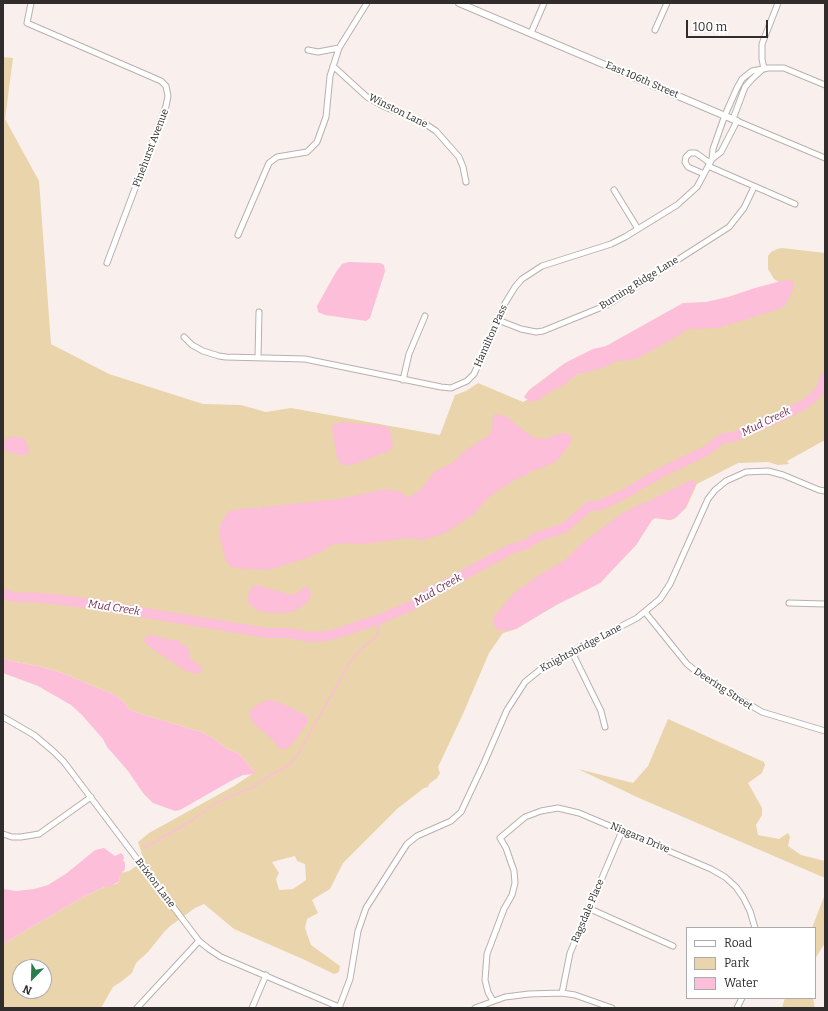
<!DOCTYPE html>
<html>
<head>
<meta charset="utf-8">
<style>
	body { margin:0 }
	#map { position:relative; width:828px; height:1011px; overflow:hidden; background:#f9f0ed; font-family:Bitter,serif }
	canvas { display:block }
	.frame { position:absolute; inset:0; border:4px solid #302d2c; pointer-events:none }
	.legend { position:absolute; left:686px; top:927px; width:130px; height:72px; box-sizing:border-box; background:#fff; border:1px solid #acabab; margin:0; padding:5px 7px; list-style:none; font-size:12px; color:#302d2c }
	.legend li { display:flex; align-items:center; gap:8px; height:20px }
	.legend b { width:20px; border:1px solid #acabab }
	.north { position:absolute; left:12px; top:959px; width:40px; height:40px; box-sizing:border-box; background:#fff; border:1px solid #acabab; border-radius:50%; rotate:203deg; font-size:11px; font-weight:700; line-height:16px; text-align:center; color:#302d2c }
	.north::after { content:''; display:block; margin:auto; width:14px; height:18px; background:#2c7d4e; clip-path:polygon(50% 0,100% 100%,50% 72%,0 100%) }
	.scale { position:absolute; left:686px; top:20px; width:82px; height:18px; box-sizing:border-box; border:2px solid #302d2c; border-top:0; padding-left:5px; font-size:12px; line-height:14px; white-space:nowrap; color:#302d2c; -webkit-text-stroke:3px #fff; paint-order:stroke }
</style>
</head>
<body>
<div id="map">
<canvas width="828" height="1011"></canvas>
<div class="frame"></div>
<ul class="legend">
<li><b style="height:5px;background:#fff"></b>Road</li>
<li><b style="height:11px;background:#e9d4ab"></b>Park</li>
<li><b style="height:11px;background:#fcbed8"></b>Water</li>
</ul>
<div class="north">N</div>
<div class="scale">100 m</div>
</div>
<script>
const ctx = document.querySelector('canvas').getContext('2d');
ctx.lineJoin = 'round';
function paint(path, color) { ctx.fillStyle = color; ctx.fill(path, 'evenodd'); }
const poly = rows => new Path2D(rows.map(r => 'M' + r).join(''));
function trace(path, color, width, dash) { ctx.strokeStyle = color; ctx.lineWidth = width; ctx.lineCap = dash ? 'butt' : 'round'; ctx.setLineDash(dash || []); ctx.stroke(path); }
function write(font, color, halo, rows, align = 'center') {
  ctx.font = font + ' Bitter,serif'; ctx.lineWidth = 4; ctx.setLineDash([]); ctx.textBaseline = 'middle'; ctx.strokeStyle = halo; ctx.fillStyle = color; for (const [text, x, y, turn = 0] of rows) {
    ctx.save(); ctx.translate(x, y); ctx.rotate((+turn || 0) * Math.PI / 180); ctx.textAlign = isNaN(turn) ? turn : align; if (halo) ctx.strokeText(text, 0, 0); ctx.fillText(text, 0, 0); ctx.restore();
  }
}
const green = poly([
	[3,57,13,58,5,119,39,181,51,344,109,374,203,404,241,405,266,412,291,408,440,435,455,395,466,391,478,383,523,402,696,313,785,286,774,279,768,269,768,256,771,252,777,249,782,248,825,253,825,440,787,461,789,464,778,465,768,462,738,463,697,484,686,508,674,519,670,520,655,518,652,520,636,545,600,583,556,605,516,629,503,633,489,653,463,714,438,767,440,773,437,778,429,784,428,787,424,788,397,809,343,863,330,889,312,900,318,913,307,919,305,928,311,945,340,966,339,972,334,974,305,960,234,929,204,904,195,908,170,926,164,932,148,952,136,963,132,973,122,981,113,987,101,1008,3,1008,3,944,81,898,104,887,116,884,120,881,119,877,121,873,129,871,144,861,138,842,149,833,234,786,255,772,238,753,227,749,213,738,201,732,135,712,129,709,123,701,115,695,62,673,38,666,10,661,3,658],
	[295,856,297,861,305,864,306,880,293,889,279,890,276,879,279,873,272,862],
	[20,967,44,967,44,991,20,991],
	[668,719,764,762,765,765,762,773,748,783,762,808,762,815,756,825,758,835,779,839,788,833,790,837,788,846,801,855,825,861,825,878,639,798,578,769,633,783,648,766],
	[825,894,825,943,815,959,815,928,812,928],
	[785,998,813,998,815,1008,782,1008]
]);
const water = poly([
	[348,262,380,263,384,265,385,271,370,318,366,321,325,315,318,312,317,306,336,272,342,264],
	[785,280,792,280,794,287,785,306,779,309,718,328,688,329,679,335,636,359,616,361,605,367,585,373,579,373,562,386,546,394,539,400,530,402,524,397,529,390,565,363,593,349,606,346,683,303,706,302,728,297,755,288],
	[496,414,510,418,514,423,534,438,546,439,558,434,567,433,572,438,571,443,559,458,555,462,542,468,531,471,527,475,518,478,500,489,489,497,474,514,445,533,424,540,407,538,364,544,344,543,331,545,323,551,304,559,269,570,235,568,230,566,226,561,220,537,220,526,223,519,229,511,246,508,262,508,263,504,265,507,339,499,385,489,401,492,408,498,421,489,435,471,449,465,457,459,462,453,482,439,487,438,492,430,493,415],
	[342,422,385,426,390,429,393,447,389,451,352,465,343,465,339,462,337,458,332,428,333,425],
	[14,436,23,438,26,442,29,449,28,454,19,455,6,451,3,447,3,440],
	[694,480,696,481,696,483,687,505,677,517,670,520,655,518,652,520,636,545,600,583,556,605,516,629,499,631,494,625,493,619,495,615,514,593,538,576,565,560,581,544,621,514,640,504,645,503,689,481],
	[257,585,288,594,295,594,305,587,308,587,310,590,311,595,309,600,297,610,285,613,269,613,257,610,248,603,249,592,252,587],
	[152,635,172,640,177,640,189,649,190,659,202,667,200,674,193,673,184,670,147,645,144,640,146,636],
	[3,658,10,661,38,666,62,673,115,695,123,701,129,709,135,712,201,732,213,738,227,749,238,753,255,772,254,774,243,775,229,782,180,810,175,811,153,803,143,793,128,771,107,747,103,739,81,714,71,705,38,686,3,673],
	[268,700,276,701,283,704,307,716,307,724,304,727,294,742,285,750,279,748,273,740,254,724,249,715,250,711,253,708,264,701],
	[104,848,115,856,121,853,123,855,124,859,123,860,125,863,125,869,119,877,120,881,109,887,104,887,81,898,3,944,3,889,16,891,34,889,48,885,67,873,95,850]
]);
const stream = poly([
	[144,848,191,821,216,803,255,786,267,777,289,765,297,756,350,662,360,650,377,636,380,619]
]);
const river = poly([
	[3,594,14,597,45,598,85,603,267,633,288,633,310,637,328,636,380,619,413,605,426,595,511,549,527,544,537,537,564,528,590,506,597,506,605,503,624,494,662,472,708,450,717,442,724,438,734,437,777,418,803,405,814,397,822,387,825,377]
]);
const minor = poly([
	[31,3,27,23,161,81,166,86,168,96,166,106,107,263],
	[655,30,667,3],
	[531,33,544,3],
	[308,50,318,52,339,48],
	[333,66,367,97,383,106,424,123,436,131,459,157,463,167,466,182],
	[764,69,762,59,762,44,778,3],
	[733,119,745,87,752,79,763,69],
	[712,159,713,149,725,115,737,88,742,79,752,71,768,68,784,68,825,85],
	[708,166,795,204],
	[704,174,688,167,685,162,686,157,690,153,696,153,710,163],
	[614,190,638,229],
	[238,235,269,163,277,157,307,152,317,142,326,117,330,76,339,48,367,3],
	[498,320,521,329,536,332,543,331,607,305,729,227,744,208,754,187],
	[184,337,192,345,203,351,219,356,226,357,305,359,441,387,451,388,467,381,474,374,504,305,515,287,522,279,542,266,611,244,625,237,677,205,697,187,712,159,721,152,737,121,825,158],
	[258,357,259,312],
	[403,380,409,354,425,316],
	[789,603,825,604],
	[645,612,687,664,703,677,762,712,825,731],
	[572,652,601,711,605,727],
	[3,717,34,735,53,751,64,762,199,941,209,949,221,957,339,1007],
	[3,834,12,837,21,837,39,834,91,797],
	[588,908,673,946],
	[562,993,570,953,622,831],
	[493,1001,488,992,485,980,487,954,504,909,512,895,515,883,514,871,506,848,500,838,525,817,541,811,558,808,579,813,711,869,725,877,736,887,743,897,750,911,755,928],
	[137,1008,199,941],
	[252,1008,266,975],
	[339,1008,350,979,358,931,366,908,407,844,417,836,451,821,461,812,484,763,507,710,525,682,546,665,637,618,660,599,670,584,708,499,715,490,726,481,746,472,768,471,783,475,819,490,825,491],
	[475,1008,505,997,529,994,562,993,575,995,612,1008],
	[737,1008,742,998]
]);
const tertiary = poly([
	[459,3,737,121]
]);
const streetNames = [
	["East 106th Street",642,80,23],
	["Winston Lane",398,111,26],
	["Pinehurst Avenue",151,148,-69],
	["Burning Ridge Lane",639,283,-32],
	["Hamilton Pass",491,336,-66],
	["Knightsbridge Lane",581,648,-28],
	["Deering Street",723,689,33],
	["Niagara Drive",640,838,23],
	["Brixton Lane",155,883,53],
	["Ragsdale Place",588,911,-67]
];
const waterNames = [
	["Mud Creek",766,422,-26],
	["Mud Creek",438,590,-30],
	["Mud Creek",114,608,9]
];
paint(green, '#e9d4ab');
paint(water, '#fcbed8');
trace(stream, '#fcbed8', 1.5);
trace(river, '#fcbed8', 10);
trace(minor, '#b9b0ad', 7);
trace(tertiary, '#b9b0ad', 8);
trace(minor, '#fff', 5);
trace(tertiary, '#fff', 6);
write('10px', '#302d2c', '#fff', streetNames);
write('italic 11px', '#762f53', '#fff', waterNames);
</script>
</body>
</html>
